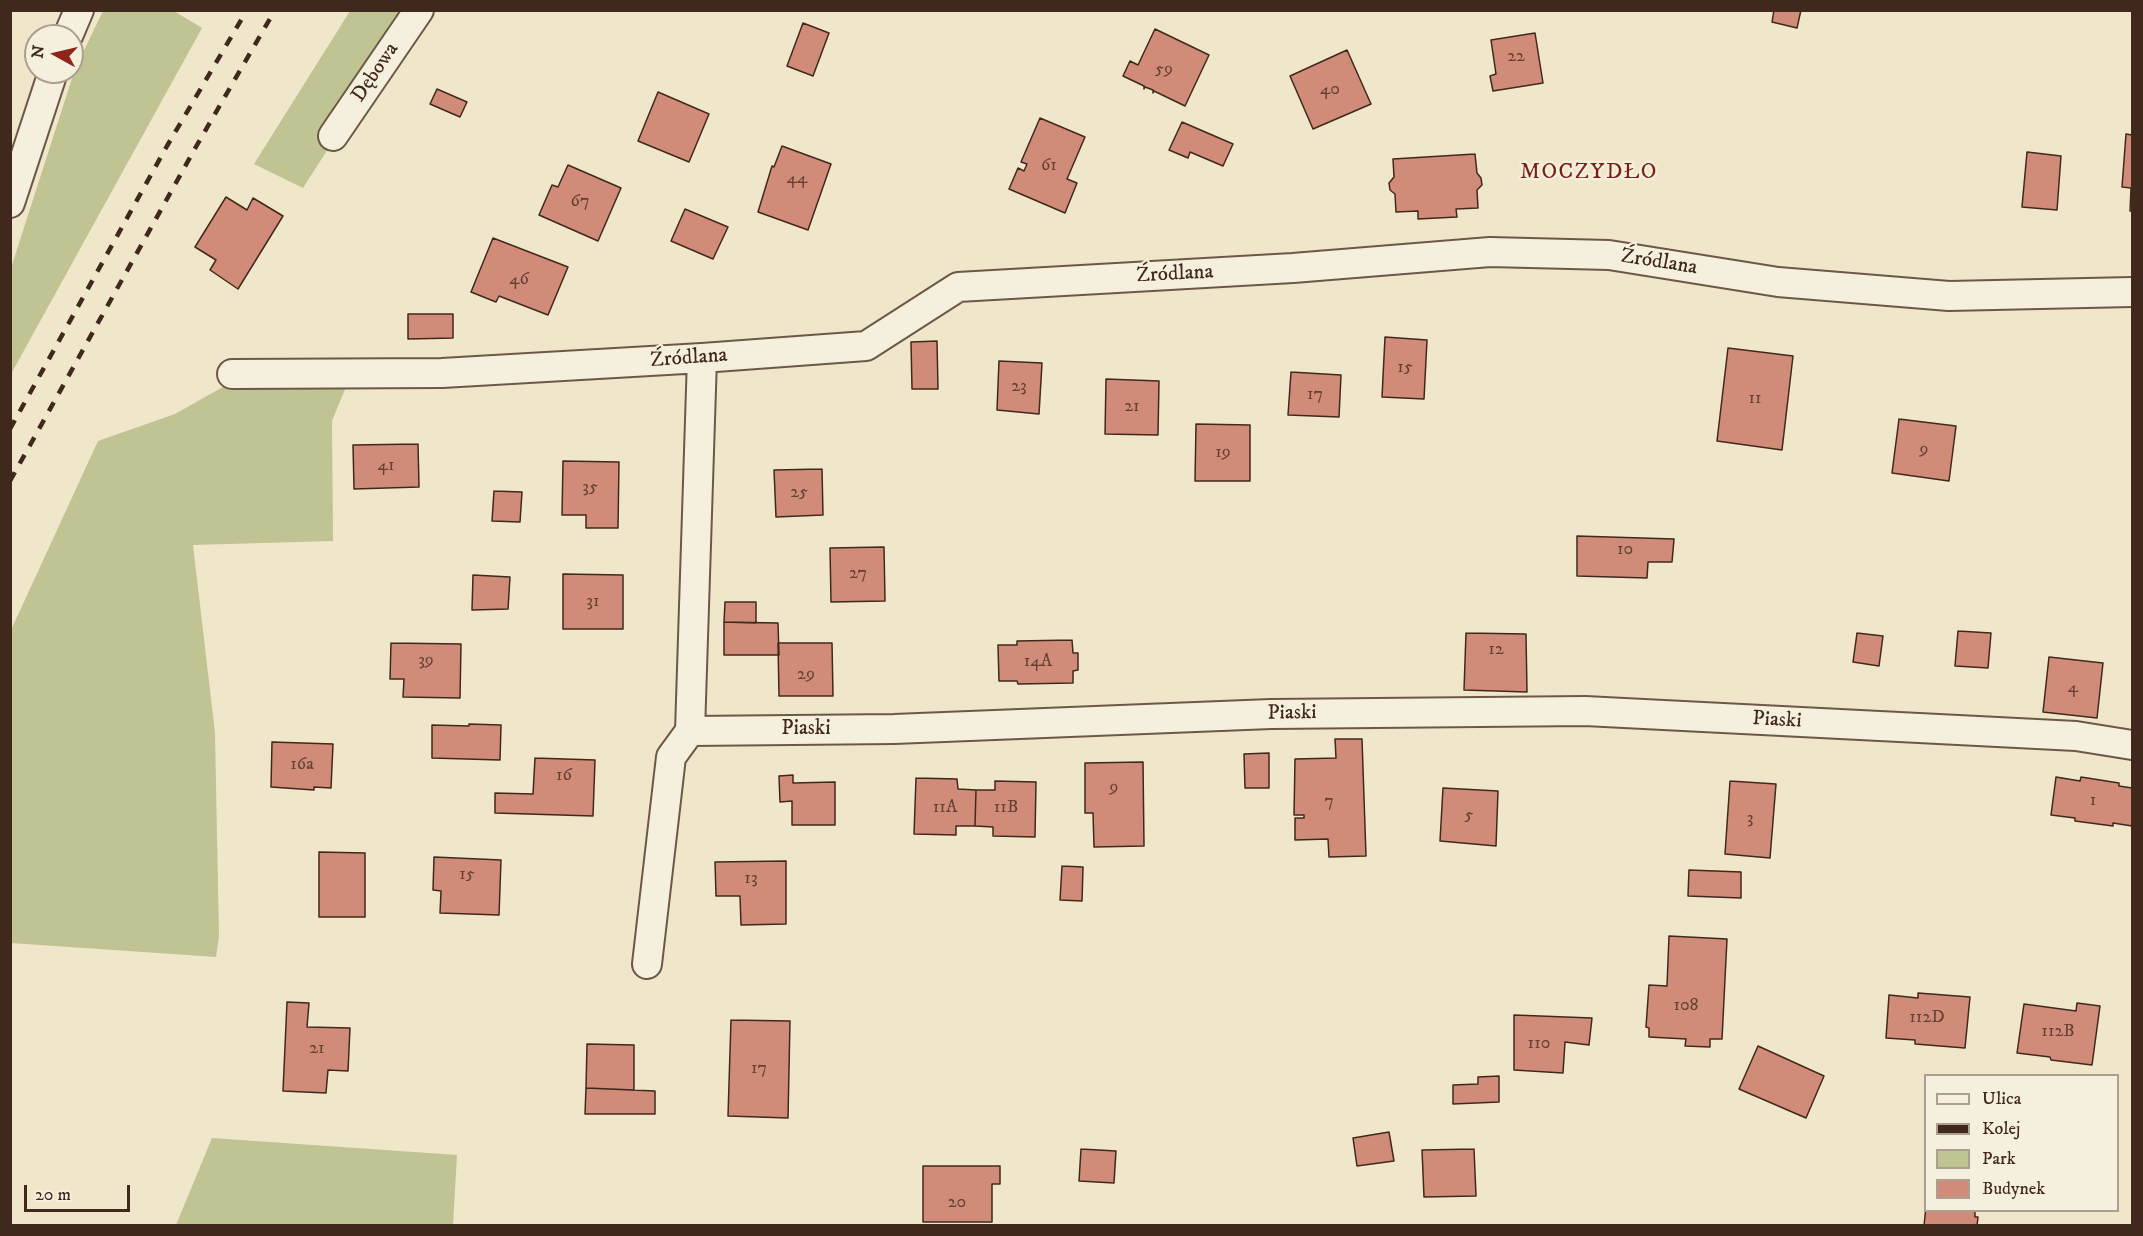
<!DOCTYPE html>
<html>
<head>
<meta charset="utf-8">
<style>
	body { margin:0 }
	#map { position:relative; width:2143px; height:1236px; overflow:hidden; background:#f0e7ca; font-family:"IM FELL DW Pica",serif }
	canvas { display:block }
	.frame { position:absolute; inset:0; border:12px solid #41281c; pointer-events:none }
	.legend { position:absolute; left:1924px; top:1074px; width:195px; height:138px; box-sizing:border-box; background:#f5efdd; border:2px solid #ad9f90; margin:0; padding:8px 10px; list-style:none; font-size:18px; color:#41281c }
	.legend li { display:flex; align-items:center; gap:12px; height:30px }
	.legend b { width:30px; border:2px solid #ad9f90 }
	.north { position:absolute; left:24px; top:24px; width:60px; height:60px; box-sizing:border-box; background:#f5efdd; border:2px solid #ad9f90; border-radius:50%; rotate:278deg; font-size:16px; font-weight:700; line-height:24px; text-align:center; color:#41281c }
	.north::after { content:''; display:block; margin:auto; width:21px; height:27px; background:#8f2418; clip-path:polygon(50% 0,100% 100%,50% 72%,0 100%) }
	.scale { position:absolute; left:24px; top:1185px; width:106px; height:27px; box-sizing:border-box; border:3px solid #41281c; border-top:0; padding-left:8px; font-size:18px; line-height:21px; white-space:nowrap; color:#41281c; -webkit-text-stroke:4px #f5efdd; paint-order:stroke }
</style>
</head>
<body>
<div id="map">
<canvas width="2143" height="1236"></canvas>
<div class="frame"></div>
<ul class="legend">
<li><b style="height:8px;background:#f5efdd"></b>Ulica</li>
<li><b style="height:8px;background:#41281c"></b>Kolej</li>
<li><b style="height:16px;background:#c0c392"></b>Park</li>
<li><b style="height:16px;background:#d18c79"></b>Budynek</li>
</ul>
<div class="north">N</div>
<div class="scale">20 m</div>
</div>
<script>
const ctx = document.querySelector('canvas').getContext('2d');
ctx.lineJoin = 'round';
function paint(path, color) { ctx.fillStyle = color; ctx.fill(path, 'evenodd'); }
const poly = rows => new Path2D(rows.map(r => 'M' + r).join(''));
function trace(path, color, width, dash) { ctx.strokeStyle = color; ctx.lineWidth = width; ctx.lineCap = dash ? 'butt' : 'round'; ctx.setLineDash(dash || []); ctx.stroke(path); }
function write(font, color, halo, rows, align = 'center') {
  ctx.font = font + ' "IM FELL DW Pica",serif'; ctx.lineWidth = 4.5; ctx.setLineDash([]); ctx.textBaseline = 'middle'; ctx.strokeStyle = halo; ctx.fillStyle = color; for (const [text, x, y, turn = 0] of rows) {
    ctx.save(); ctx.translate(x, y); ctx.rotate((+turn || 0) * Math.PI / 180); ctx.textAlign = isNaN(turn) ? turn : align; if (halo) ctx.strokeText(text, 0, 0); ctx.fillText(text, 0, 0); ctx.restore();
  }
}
const green = poly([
	[103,11,174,11,202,28,11,374,11,268,75,69],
	[350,11,416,11,303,188,254,164],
	[348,382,332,421,333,541,193,545,215,733,219,936,216,957,11,943,11,630,98,441,175,414,230,383],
	[212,1138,457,1155,453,1225,176,1225]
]);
const building = poly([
	[1774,10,1801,10,1797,28,1772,22,1774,10],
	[803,23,829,33,813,76,787,66,803,23],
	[1155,29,1209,55,1185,106,1154,91,1153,93,1153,90,1145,87,1144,89,1144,86,1123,76,1130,61,1138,65,1155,29],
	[1535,33,1543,83,1493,91,1490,76,1496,74,1491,40,1535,33],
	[1347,50,1371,104,1313,129,1290,76,1347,50],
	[437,89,467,102,460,117,430,104,437,89],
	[658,92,709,114,689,162,638,141,658,92],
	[1040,118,1085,137,1067,179,1077,183,1065,213,1009,189,1018,168,1024,171,1027,164,1021,162,1040,118],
	[1182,122,1233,144,1223,166,1190,152,1188,158,1169,150,1182,122],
	[2126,134,2132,135,2132,211,2130,211,2131,188,2122,187,2126,134],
	[782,146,831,164,808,230,758,212,772,166,774,167,782,146],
	[2027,152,2061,156,2057,210,2022,207,2027,152],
	[1475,154,1477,173,1481,178,1482,185,1477,190,1478,208,1456,209,1457,217,1418,219,1418,211,1396,212,1395,194,1390,190,1389,183,1394,177,1393,159,1475,154],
	[568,165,621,188,598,241,539,215,552,185,558,187,568,165],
	[226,197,247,210,253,198,283,216,238,289,210,270,216,260,195,247,226,197],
	[685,209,728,227,713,259,671,241,685,209],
	[493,238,568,267,548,315,499,296,496,302,471,292,493,238],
	[408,314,453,314,453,338,408,339,408,314],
	[1385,337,1427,340,1424,399,1382,397,1385,337],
	[937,341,938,389,912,389,911,342,937,341],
	[1728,348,1793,356,1782,450,1717,441,1728,348],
	[999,361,1042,363,1039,414,997,410,999,361],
	[1291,372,1341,375,1339,417,1288,415,1291,372],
	[1106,379,1159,381,1158,435,1105,434,1106,379],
	[1899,419,1956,426,1949,481,1892,473,1899,419],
	[1196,424,1250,425,1250,481,1195,481,1196,424],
	[418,444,419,487,354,489,353,445,418,444],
	[563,461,619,462,618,528,586,528,586,515,562,515,563,461],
	[822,469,823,515,776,517,774,470,822,469],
	[494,491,522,492,520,522,492,521,494,491],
	[1577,536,1674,539,1672,562,1648,562,1647,578,1577,576,1577,536],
	[884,547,885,601,831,602,830,548,884,547],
	[563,574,623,575,623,629,563,629,563,574],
	[473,575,510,577,508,609,472,610,473,575],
	[725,602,756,602,756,623,724,622,725,602],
	[724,622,778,623,779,655,724,655,724,622],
	[1958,631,1991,633,1988,668,1955,666,1958,631],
	[1466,633,1526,634,1527,692,1464,690,1466,633],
	[1857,633,1883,636,1879,666,1853,662,1857,633],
	[1072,640,1073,653,1078,653,1078,670,1073,671,1073,683,1018,684,1017,681,999,681,998,645,1017,645,1017,641,1072,640],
	[391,643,461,644,460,698,403,697,404,679,390,679,391,643],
	[778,643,832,643,833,696,779,696,778,643],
	[2049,657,2103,663,2097,718,2043,712,2049,657],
	[469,724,501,725,500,760,432,758,432,725,469,726,469,724],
	[1335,739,1362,739,1366,856,1329,857,1328,839,1295,840,1295,818,1304,818,1304,815,1294,815,1295,759,1336,758,1335,739],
	[272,742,333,744,331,788,314,787,314,790,271,787,272,742],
	[1269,753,1269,788,1245,788,1244,754,1269,753],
	[535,758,595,760,593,816,495,813,495,793,533,794,535,758],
	[1143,762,1144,846,1094,847,1093,813,1085,813,1085,763,1143,762],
	[793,775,793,783,835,782,835,825,792,825,792,801,780,802,779,776,793,775],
	[2056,777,2080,781,2081,777,2119,783,2119,786,2132,788,2132,826,2113,823,2113,826,2075,821,2075,818,2051,815,2056,777],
	[916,778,957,779,958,789,976,790,975,826,956,826,956,835,914,834,916,778],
	[995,781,1036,782,1035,837,993,836,993,827,975,826,976,790,995,790,995,781],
	[1730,781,1776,784,1770,858,1725,854,1730,781],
	[1443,788,1498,791,1496,846,1440,841,1443,788],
	[319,852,365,853,365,917,319,917,319,852],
	[434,857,501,860,499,915,440,913,441,891,433,890,434,857],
	[786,861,786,924,741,925,740,896,716,896,715,862,786,861],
	[1062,866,1083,867,1082,901,1060,900,1062,866],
	[1689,870,1741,872,1741,898,1688,896,1689,870],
	[1669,936,1727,939,1722,1039,1710,1039,1710,1047,1685,1046,1686,1039,1649,1037,1649,1028,1646,1027,1649,985,1667,986,1669,936],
	[1918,993,1970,997,1965,1048,1915,1044,1915,1040,1886,1038,1889,995,1918,998,1918,993],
	[287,1002,309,1003,307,1027,350,1028,348,1071,328,1070,326,1093,283,1091,287,1002],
	[2077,1003,2100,1006,2092,1065,2051,1060,2050,1057,2017,1053,2024,1004,2076,1011,2077,1003],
	[1514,1015,1592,1018,1589,1045,1565,1042,1563,1073,1514,1070,1514,1015],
	[731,1020,790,1021,788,1118,728,1116,731,1020],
	[587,1044,634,1045,634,1090,586,1088,587,1044],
	[1758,1046,1824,1076,1806,1118,1739,1089,1758,1046],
	[1499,1076,1499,1102,1453,1104,1453,1085,1478,1084,1478,1077,1499,1076],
	[586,1088,655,1091,655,1114,585,1114,586,1088],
	[1389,1132,1394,1161,1357,1166,1353,1138,1389,1132],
	[1081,1149,1116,1151,1114,1183,1079,1181,1081,1149],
	[1474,1149,1476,1196,1424,1197,1422,1150,1474,1149],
	[923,1166,1000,1166,1000,1184,992,1184,992,1222,923,1222,923,1166],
	[1926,1206,1926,1210,1975,1210,1975,1217,1978,1217,1977,1226,1924,1226,1926,1206]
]);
const minor = poly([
	[68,36,79,10],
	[333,136,419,10],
	[10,203,53,72],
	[232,374,442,373,702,358,866,346,958,287,1293,268,1490,252,1609,255,1778,282,1949,296,2132,292],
	[690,731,702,358],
	[647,964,671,757,690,731,894,729,1271,714,1585,711,2076,736,2132,745]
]);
const rail = poly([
	[10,429,167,146,247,10],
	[10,481,197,145,275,10]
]);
const numberNames = [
	["22",1516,57],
	["59",1164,70],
	["40",1330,90],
	["61",1049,166],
	["44",797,179],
	["67",580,202],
	["46",519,280],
	["15",1405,368],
	["23",1019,387],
	["17",1315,395],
	["11",1755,399],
	["21",1132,407],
	["9",1924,450],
	["19",1223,453],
	["41",386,466],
	["35",590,488],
	["25",799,493],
	["10",1625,550],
	["27",858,574],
	["31",593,602],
	["12",1496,650],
	["39",426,661],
	["14A",1038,662],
	["29",806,675],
	["4",2073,688],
	["16a",302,765],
	["16",564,776],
	["9",1114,788],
	["1",2093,801],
	["7",1329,802],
	["11A",945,808],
	["11B",1006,808],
	["5",1469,816],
	["3",1750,819],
	["15",467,875],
	["13",751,879],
	["108",1686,1006],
	["112D",1927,1018],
	["112B",2058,1032],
	["110",1539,1044],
	["21",317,1049],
	["17",759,1069],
	["20",957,1203]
];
const streetNames = [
	["Dębowa",376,73,-56],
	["Źródlana",1659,263,9],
	["Źródlana",1175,275,-3],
	["Źródlana",689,359,-4],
	["Piaski",1292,714,-1],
	["Piaski",1777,721,3],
	["Piaski",806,730]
];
const neighbourhoodNames = [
	["MOCZYDŁO",1589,173]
];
paint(green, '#c0c392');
paint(building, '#d18c79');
trace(building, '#41281c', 1.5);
trace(minor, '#6d5848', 32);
trace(minor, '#f5efdd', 28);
trace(rail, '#41281c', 4.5, [10, 10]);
write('18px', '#654133', null, numberNames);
write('21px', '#41281c', '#f5efdd', streetNames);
ctx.letterSpacing = '1.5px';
write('22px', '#7a1f14', '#f5efdd', neighbourhoodNames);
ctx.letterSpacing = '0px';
</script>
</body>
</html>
